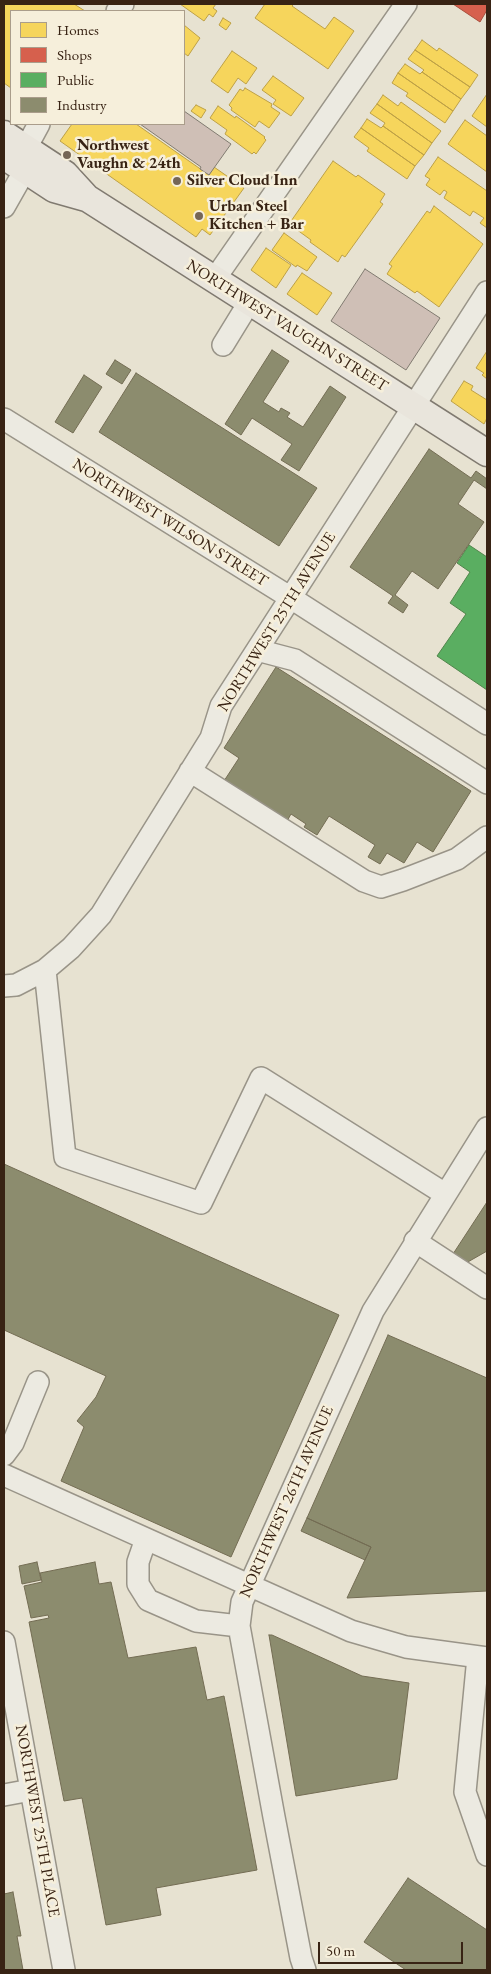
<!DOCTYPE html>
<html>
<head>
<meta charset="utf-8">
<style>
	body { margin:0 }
	#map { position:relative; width:491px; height:1974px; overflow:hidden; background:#e7e2d1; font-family:"EB Garamond",serif }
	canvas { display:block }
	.frame { position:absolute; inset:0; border:5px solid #382314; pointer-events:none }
	.legend { position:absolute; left:10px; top:10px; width:175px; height:115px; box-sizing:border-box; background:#f6efdb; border:1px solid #aa9d8b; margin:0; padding:6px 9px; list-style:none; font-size:15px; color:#382314 }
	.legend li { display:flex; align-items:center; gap:10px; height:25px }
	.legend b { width:25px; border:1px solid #aa9d8b }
	.scale { position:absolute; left:318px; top:1942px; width:145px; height:22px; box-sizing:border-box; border:2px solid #382314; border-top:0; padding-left:6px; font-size:15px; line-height:18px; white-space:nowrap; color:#382314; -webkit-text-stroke:4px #f6efdb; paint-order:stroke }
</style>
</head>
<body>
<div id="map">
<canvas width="491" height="1974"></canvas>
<div class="frame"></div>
<ul class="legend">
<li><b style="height:14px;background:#f6d55c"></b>Homes</li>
<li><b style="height:14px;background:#d6604d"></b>Shops</li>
<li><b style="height:14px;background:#5aae61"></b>Public</li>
<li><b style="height:14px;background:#8c8c6e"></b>Industry</li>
</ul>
<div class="scale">50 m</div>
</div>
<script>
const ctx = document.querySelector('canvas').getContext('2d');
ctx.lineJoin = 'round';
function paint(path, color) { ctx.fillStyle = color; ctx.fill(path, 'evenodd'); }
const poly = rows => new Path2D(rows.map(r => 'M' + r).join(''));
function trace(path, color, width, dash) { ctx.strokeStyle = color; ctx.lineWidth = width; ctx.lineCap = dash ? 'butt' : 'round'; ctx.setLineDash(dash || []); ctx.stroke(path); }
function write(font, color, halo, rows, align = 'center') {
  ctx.font = font + ' "EB Garamond",serif'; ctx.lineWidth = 5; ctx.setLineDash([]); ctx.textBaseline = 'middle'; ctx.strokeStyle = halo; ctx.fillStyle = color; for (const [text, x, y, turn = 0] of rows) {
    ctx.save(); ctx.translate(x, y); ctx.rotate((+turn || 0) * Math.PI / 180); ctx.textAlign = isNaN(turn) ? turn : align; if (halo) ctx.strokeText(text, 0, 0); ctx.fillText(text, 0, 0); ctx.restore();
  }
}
const homes = poly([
	[4,4,74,4,85,11,11,11,11,88,4,83,4,4],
	[180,4,216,4,213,8,217,11,213,17,209,14,204,21,180,4],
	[265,4,294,4,292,6,325,29,334,17,354,31,328,69,255,18,265,4],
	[223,18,231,23,226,30,219,25,223,18],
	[184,25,200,38,188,56,184,53,184,25],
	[422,40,437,51,439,48,478,75,470,87,415,50,422,40],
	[415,50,470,87,461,99,422,72,424,70,408,59,415,50],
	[232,51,257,68,246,84,238,78,228,93,211,81,232,51],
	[405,64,420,74,422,72,461,99,453,111,398,73,405,64],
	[398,73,453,111,445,123,406,96,408,93,392,83,398,73],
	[273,76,304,98,291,116,273,104,276,100,262,90,273,76],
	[245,88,272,104,271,107,280,113,269,128,259,121,255,127,231,110,232,108,229,105,240,89,243,91,245,88],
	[487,94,487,127,472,116,487,94],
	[383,95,398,106,401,102,441,131,432,143,377,104,383,95],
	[377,104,432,143,424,155,383,126,385,123,370,113,377,104],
	[196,105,206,110,201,118,191,111,196,105],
	[218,106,235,118,236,116,265,137,264,138,266,140,256,154,254,152,252,154,225,134,227,130,210,118,218,106],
	[367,119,381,128,383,126,424,155,415,166,361,128,367,119],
	[465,120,487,136,487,172,448,144,465,120],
	[72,124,136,124,209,175,214,167,244,188,210,235,202,229,196,237,60,141,72,124],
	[361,128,415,166,407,179,367,151,369,148,354,137,361,128],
	[438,157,487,191,487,228,480,223,484,218,473,211,470,216,444,198,447,192,444,190,440,195,426,185,430,179,425,176,438,157],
	[333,161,356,177,358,175,385,194,380,202,383,204,345,257,342,255,338,262,310,242,311,240,289,224,333,161],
	[434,206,483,244,439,307,417,291,415,293,387,274,392,266,389,264,427,211,430,213,434,206],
	[284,233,317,257,307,271,297,265,296,267,272,250,284,233],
	[266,248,291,265,276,288,251,270,266,248],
	[302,273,332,293,317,315,287,294,302,273],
	[487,351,487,379,482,375,484,373,476,368,487,351],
	[464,381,473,386,471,390,487,400,487,418,484,424,451,401,464,381]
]);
const shops = poly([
	[453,4,487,4,487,10,480,22,453,4]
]);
const public = poly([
	[469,545,487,557,487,690,437,656,466,614,450,603,470,572,457,563,469,545]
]);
const industry = poly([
	[272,350,289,361,263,402,279,412,281,408,290,413,287,417,303,427,330,386,346,397,299,471,281,460,292,444,252,418,241,435,225,424,272,350],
	[115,360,131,370,122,384,106,374,115,360],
	[136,373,317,488,279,546,99,432,136,373],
	[84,375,102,387,73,433,55,422,84,375],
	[429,449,471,478,476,471,487,479,487,489,474,480,458,504,484,522,438,589,412,571,395,595,408,605,403,613,388,603,393,596,350,567,429,449],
	[276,667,471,791,433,852,417,842,404,863,387,853,380,864,368,857,375,845,329,816,317,835,304,827,306,824,291,814,287,821,224,781,239,758,224,748,276,667],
	[4,1164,339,1315,231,1557,61,1481,84,1427,77,1421,96,1397,106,1376,4,1330,4,1164],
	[487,1202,487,1251,466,1263,453,1254,487,1202],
	[388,1335,487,1378,487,1591,347,1598,371,1547,307,1518,388,1335],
	[307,1518,371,1547,365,1560,301,1531,307,1518],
	[37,1562,41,1580,22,1584,19,1566,37,1562],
	[95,1562,99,1584,111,1582,128,1658,196,1647,207,1700,224,1696,257,1870,156,1888,161,1915,106,1925,82,1798,64,1801,29,1622,49,1618,48,1615,31,1618,24,1586,42,1582,40,1573,95,1562],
	[269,1635,272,1635,362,1676,409,1683,397,1779,296,1796,269,1635],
	[408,1878,487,1930,487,1970,406,1970,364,1942,408,1878],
	[13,1892,21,1936,17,1936,23,1970,4,1970,4,1894,13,1892]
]);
const building = poly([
	[184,111,231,144,209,175,200,169,201,167,140,124,184,124,184,111],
	[365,269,440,318,406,370,331,321,365,269]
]);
const minor = poly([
	[117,11,123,4],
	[26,148,39,124],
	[4,207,25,170],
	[214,280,406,4],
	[223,345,250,301],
	[4,419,291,598,487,724],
	[257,650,295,660,487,783],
	[190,771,364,881,381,887,403,880,457,859,487,837],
	[45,970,65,1157,201,1203,261,1078,445,1194],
	[4,986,16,985,45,970,71,948,101,915,211,738,221,706,487,292],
	[415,1241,487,1288],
	[4,1455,13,1443,38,1382],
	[4,1475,351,1631,406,1647,487,1658],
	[146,1539,138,1562,138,1584,148,1600,196,1621,239,1626],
	[4,1642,64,1970],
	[478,1657,465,1792,487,1855],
	[4,1795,31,1790],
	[305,1970,301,1958,274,1817,239,1626,242,1602,373,1311,487,1128]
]);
const major = poly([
	[4,134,65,174,87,198,487,453],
	[4,156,54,189,86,198]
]);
const markers = [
	[67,155,5,"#756656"],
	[177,181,5,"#756656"],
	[199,216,5,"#756656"]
];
const poiNames = [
	["Northwest",77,146],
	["Vaughn & 24th",77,164],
	["Silver Cloud Inn",187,181],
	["Urban Steel",209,207],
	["Kitchen + Bar",209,225]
];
const streetNames = [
	["NORTHWEST VAUGHN STREET",287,326,32],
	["NORTHWEST WILSON STREET",170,523,32],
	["NORTHWEST 25TH AVENUE",277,622,-58],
	["NORTHWEST 26TH AVENUE",287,1502,-66],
	["NORTHWEST 25TH PLACE",37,1821,80]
];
paint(homes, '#f6d55c');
trace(homes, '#bda046', 1);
paint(shops, '#d6604d');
trace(shops, '#a74e3c', 1);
paint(public, '#5aae61');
trace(public, '#50844a', 1);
paint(industry, '#8c8c6e');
trace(industry, '#736c53', 1);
paint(building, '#cfbfb6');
trace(building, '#807a70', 1);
trace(minor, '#999488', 24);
trace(major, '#807a70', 29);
trace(minor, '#eceae1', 21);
trace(major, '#e9e5dc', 26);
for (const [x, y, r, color] of markers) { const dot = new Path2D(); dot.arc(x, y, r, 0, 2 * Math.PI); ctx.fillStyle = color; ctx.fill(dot); trace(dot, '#f6efdb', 2); }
write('bold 16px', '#382314', '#f6efdb', poiNames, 'left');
write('16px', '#382314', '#f6efdb', streetNames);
</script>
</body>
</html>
